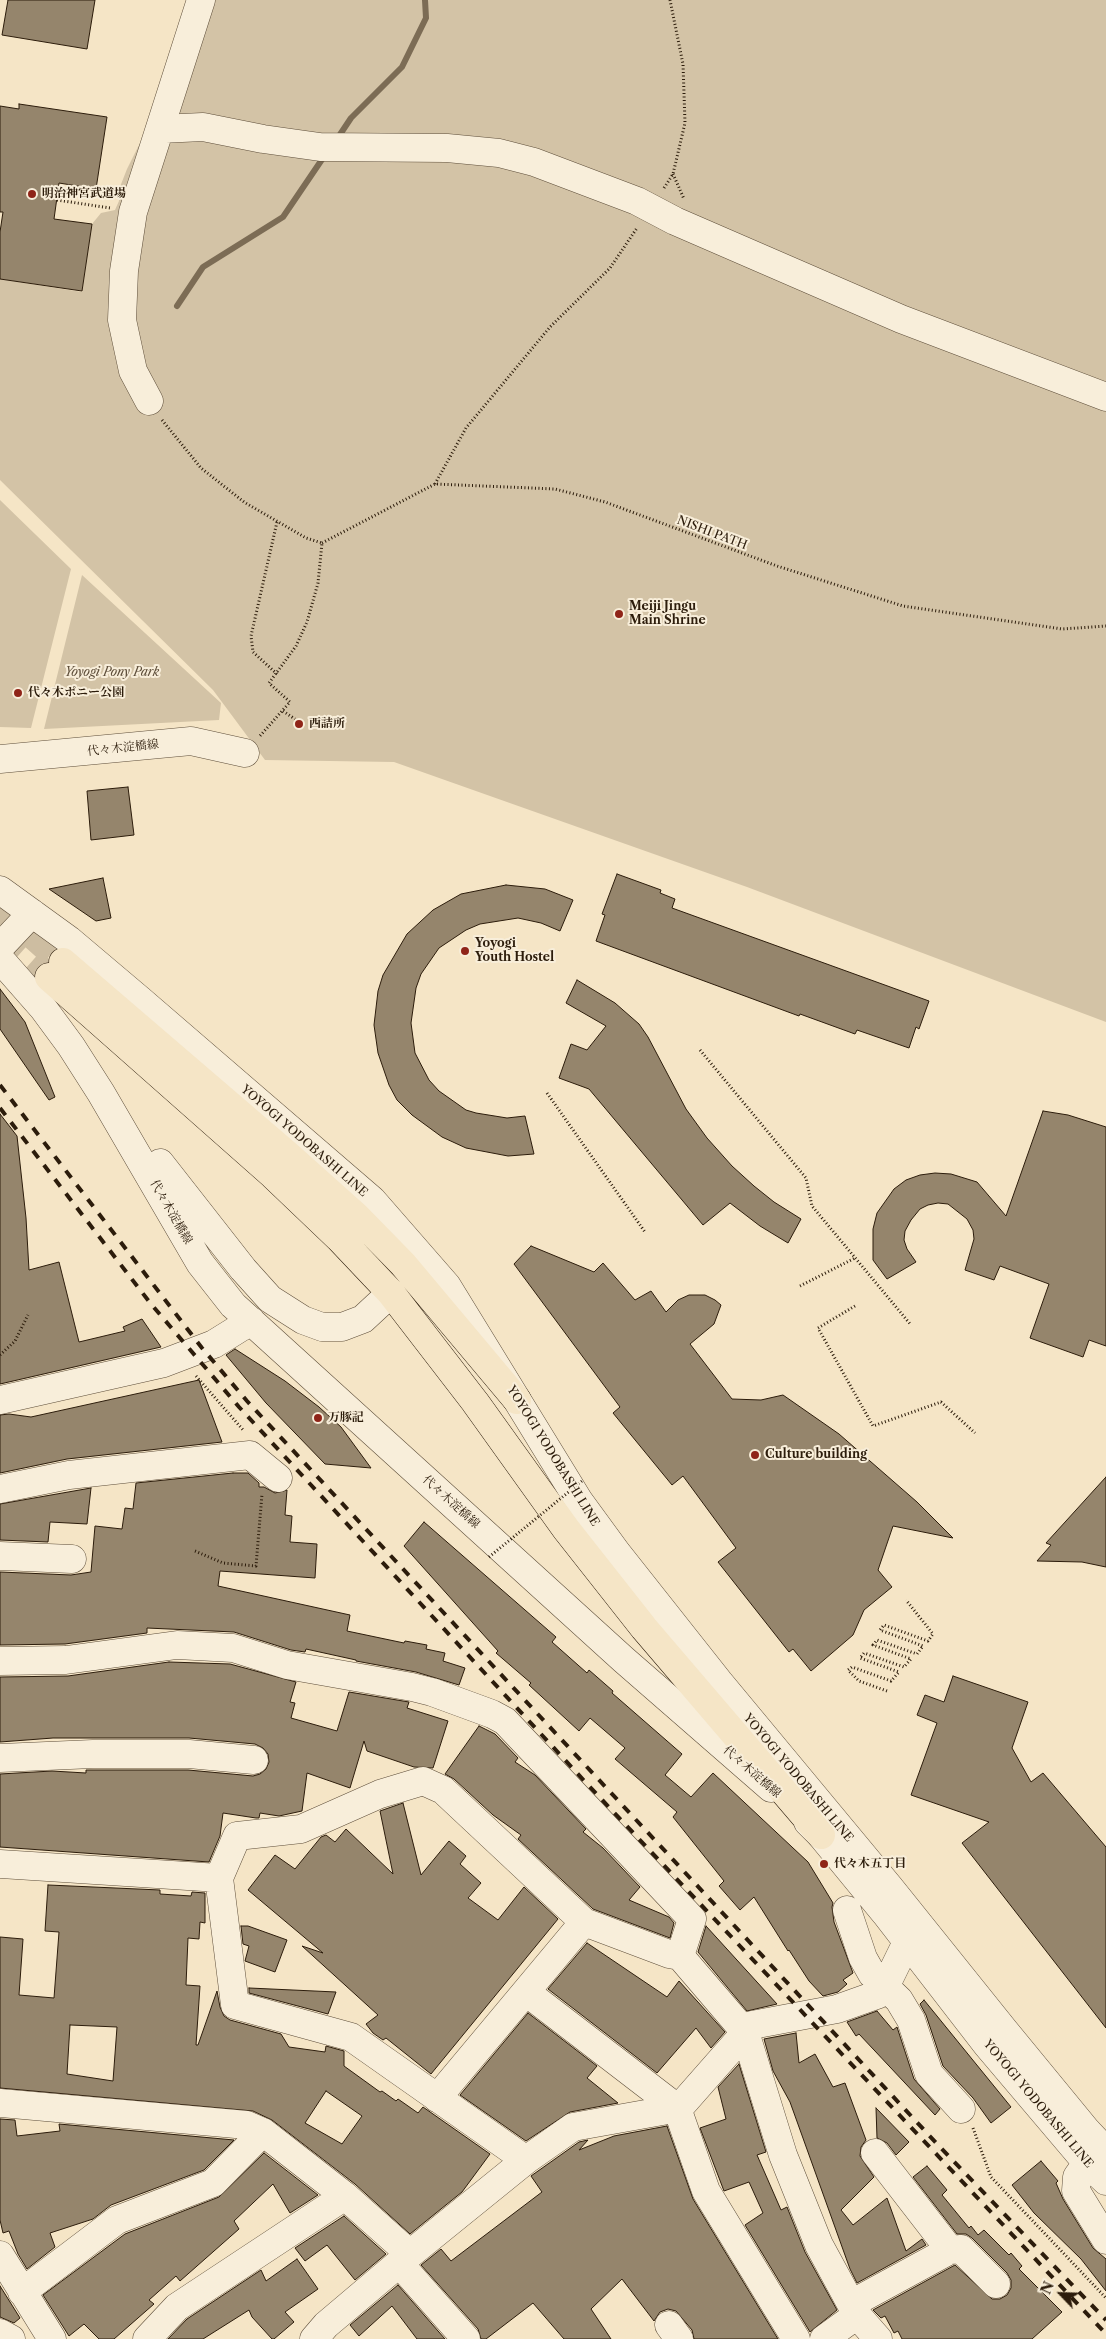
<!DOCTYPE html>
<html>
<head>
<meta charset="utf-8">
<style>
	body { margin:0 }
	#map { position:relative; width:1106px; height:2339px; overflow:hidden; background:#f5e5c6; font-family:"Libre Caslon Text",serif }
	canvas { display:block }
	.north { position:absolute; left:1036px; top:2269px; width:50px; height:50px; -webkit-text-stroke:4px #f8eeda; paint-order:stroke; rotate:294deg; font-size:14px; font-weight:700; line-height:20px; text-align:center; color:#2c1c0b }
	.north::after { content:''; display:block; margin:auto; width:18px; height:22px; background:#2c1c0b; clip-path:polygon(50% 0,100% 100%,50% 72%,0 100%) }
</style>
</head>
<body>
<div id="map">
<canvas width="1106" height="2339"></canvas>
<div class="north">N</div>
</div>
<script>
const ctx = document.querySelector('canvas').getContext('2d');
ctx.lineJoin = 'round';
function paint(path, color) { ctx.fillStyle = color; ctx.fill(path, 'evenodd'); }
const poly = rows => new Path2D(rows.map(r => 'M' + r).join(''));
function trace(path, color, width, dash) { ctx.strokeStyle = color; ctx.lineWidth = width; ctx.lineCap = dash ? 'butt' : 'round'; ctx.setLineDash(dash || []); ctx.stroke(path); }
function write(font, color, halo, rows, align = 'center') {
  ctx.font = font + ' "Libre Caslon Text","Noto Serif JP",serif'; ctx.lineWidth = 4; ctx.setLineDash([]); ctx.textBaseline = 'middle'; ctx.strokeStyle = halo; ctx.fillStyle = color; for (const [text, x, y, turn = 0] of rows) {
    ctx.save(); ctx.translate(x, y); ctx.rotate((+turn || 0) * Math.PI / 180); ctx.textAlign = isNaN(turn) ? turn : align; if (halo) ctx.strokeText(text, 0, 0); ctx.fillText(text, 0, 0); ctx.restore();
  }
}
const green = poly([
	[213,0,1106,0,1106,1022,747,887,394,762,265,760,213,690,0,480,0,279,82,292,92,224,101,213,115,210,119,201,118,192,127,169,138,147,176,89],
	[0,500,71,569,31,728,0,727],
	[82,575,221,703,219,720,44,729]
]);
const stream = poly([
	[337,139,351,118,402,67,426,18,425,0],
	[177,306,203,267,283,217,325,155]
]);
const building = poly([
	[8,0,95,0,87,49,2,35,8,0],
	[19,104,107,117,96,189,59,183,54,219,92,224,82,291,0,279,0,232,3,212,0,212,0,106,19,109,19,104],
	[128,787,134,835,91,840,87,791,128,787],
	[617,874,661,890,660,893,675,899,672,908,929,1001,919,1029,916,1027,909,1048,857,1030,855,1034,800,1014,799,1016,596,941,605,915,602,914,617,874],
	[103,878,111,918,96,921,49,889,103,878],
	[506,885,545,889,573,900,560,931,541,923,518,918,480,924,466,930,439,948,421,974,416,988,411,1023,415,1053,429,1080,439,1091,466,1110,476,1113,507,1118,525,1116,534,1154,508,1156,466,1148,442,1137,412,1115,397,1100,389,1085,378,1053,374,1025,378,991,383,975,407,934,433,910,461,894,506,885],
	[577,980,615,1003,639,1024,648,1037,686,1109,707,1138,732,1166,754,1186,774,1202,801,1219,788,1243,760,1226,730,1203,703,1225,589,1089,559,1078,571,1044,587,1050,606,1026,566,1003,577,980],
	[0,989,25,1022,55,1097,49,1100,0,1029,0,989],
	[1043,1111,1068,1115,1106,1127,1106,1346,1089,1340,1083,1357,1030,1338,1049,1284,1000,1266,994,1280,965,1270,974,1239,973,1230,967,1219,948,1204,938,1203,928,1205,920,1209,911,1220,905,1231,904,1240,907,1249,916,1262,887,1279,873,1260,873,1229,877,1213,894,1189,906,1180,920,1175,935,1173,951,1174,977,1182,1006,1216,1043,1111],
	[0,1114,17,1136,26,1218,29,1270,59,1262,79,1342,125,1331,123,1327,142,1319,161,1347,0,1384,0,1114],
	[531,1246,594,1272,603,1263,635,1300,651,1291,666,1312,678,1300,689,1295,705,1295,715,1300,721,1305,714,1324,690,1344,732,1399,761,1400,783,1395,839,1434,917,1502,953,1538,893,1526,878,1570,892,1587,864,1610,853,1635,811,1671,793,1649,789,1652,718,1562,736,1548,683,1476,672,1485,613,1413,620,1407,514,1264,531,1246],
	[235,1349,285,1381,319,1407,341,1427,371,1468,325,1464,266,1403,226,1355,235,1349],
	[199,1380,222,1442,67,1459,0,1473,0,1415,9,1414,31,1417,199,1380],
	[233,1473,248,1473,259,1483,259,1487,264,1487,275,1493,287,1490,285,1515,292,1516,290,1542,317,1544,315,1578,220,1571,218,1586,350,1615,347,1631,404,1643,405,1641,427,1645,426,1649,445,1653,443,1661,465,1668,459,1685,416,1672,356,1661,356,1660,306,1649,305,1652,291,1650,234,1632,147,1628,147,1633,65,1644,0,1645,0,1572,71,1575,91,1572,95,1526,122,1529,125,1508,133,1509,136,1483,233,1473],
	[1106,1477,1106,1567,1082,1562,1037,1561,1051,1545,1046,1543,1106,1477],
	[91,1488,87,1524,50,1522,48,1542,0,1540,0,1504,91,1488],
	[424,1522,556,1637,552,1642,587,1673,589,1670,613,1691,612,1693,682,1754,665,1775,691,1797,713,1773,808,1862,833,1903,832,1907,834,1922,853,1973,843,1980,847,1984,838,1992,823,1996,809,1981,789,1950,788,1951,754,1897,740,1910,719,1886,724,1881,673,1817,677,1812,615,1759,625,1748,590,1718,579,1731,529,1685,531,1683,496,1653,498,1651,404,1546,424,1522],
	[169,1662,230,1664,296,1682,290,1702,295,1703,291,1718,337,1731,349,1692,409,1702,407,1708,448,1721,433,1768,414,1767,367,1751,364,1741,350,1788,307,1773,302,1811,279,1816,260,1813,259,1818,256,1818,223,1813,220,1836,209,1862,0,1847,0,1774,52,1771,86,1773,86,1770,188,1770,253,1776,260,1774,266,1769,269,1762,268,1754,263,1748,255,1744,189,1738,53,1738,0,1742,0,1677,68,1676,169,1662],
	[953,1676,1028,1702,1012,1748,1031,1782,1043,1773,1106,1847,1106,2028,962,1843,989,1822,911,1795,937,1723,917,1715,925,1695,944,1702,953,1676],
	[479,1726,495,1734,518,1758,515,1762,535,1775,586,1829,583,1832,603,1848,640,1887,629,1900,669,1917,674,1923,670,1938,593,1909,518,1839,521,1835,493,1815,454,1779,445,1774,479,1726],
	[403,1803,421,1875,449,1841,466,1856,460,1864,481,1883,468,1898,498,1920,524,1887,558,1919,431,2074,386,2038,383,2040,373,2033,366,2024,378,2015,302,1946,323,1953,248,1890,275,1855,295,1869,321,1837,326,1835,335,1842,346,1829,393,1874,380,1811,403,1803],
	[48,1885,160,1890,160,1894,191,1896,192,1892,205,1893,205,1923,200,1922,199,1939,188,1938,186,1985,200,1986,196,2045,198,2045,217,1991,220,2007,224,2016,230,2020,281,2034,289,2047,325,2052,326,2046,344,2051,344,2066,380,2092,382,2091,396,2101,398,2099,418,2113,423,2107,490,2154,462,2192,410,2234,355,2184,272,2120,253,2111,0,2088,0,1937,23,1939,19,1995,54,1998,59,1932,45,1931,48,1885],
	[70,2025,117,2027,113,2081,67,2074,70,2025],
	[326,2091,362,2116,342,2144,305,2123,326,2091],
	[241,1926,248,1926,287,1940,275,1972,245,1961,249,1946,243,1944,241,1926],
	[706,1926,777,2004,747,2011,698,1952,706,1926],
	[587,1943,667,1997,679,1981,725,2032,711,2048,696,2028,657,2073,548,1989,587,1943],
	[249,1988,336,1992,328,2014,249,1993,249,1988],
	[924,2000,1011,2107,991,2123,973,2098,943,2066,926,2015,920,2004,924,2000],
	[877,2011,893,2030,897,2027,914,2079,940,2109,935,2115,859,2034,856,2036,847,2022,877,2011],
	[528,2013,597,2066,587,2078,618,2103,570,2112,526,2141,460,2095,528,2013],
	[796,2033,799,2063,815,2054,833,2087,845,2083,866,2140,861,2147,860,2156,874,2177,841,2210,853,2225,887,2198,906,2251,922,2239,926,2245,857,2283,850,2269,790,2102,773,2071,764,2039,796,2033],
	[739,2064,766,2152,757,2155,781,2210,787,2207,805,2252,837,2310,810,2332,745,2225,763,2213,749,2182,724,2191,700,2128,726,2119,718,2087,739,2064],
	[876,2108,909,2142,896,2155,887,2143,877,2138,876,2108],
	[0,2119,15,2120,17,2136,60,2131,59,2124,234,2140,204,2170,111,2205,93,2219,50,2233,55,2247,27,2269,18,2254,9,2231,3,2233,0,2220,0,2119],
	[667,2126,693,2199,778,2339,694,2339,692,2330,676,2311,668,2309,660,2312,654,2321,622,2279,591,2309,611,2339,564,2339,533,2303,486,2339,481,2339,478,2329,421,2265,441,2249,451,2261,542,2192,531,2176,579,2142,588,2140,579,2150,614,2136,667,2126],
	[264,2153,318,2195,290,2213,273,2184,234,2221,239,2229,180,2281,176,2276,149,2300,154,2304,114,2339,99,2339,84,2324,69,2336,43,2295,125,2234,219,2197,264,2153],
	[1041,2161,1058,2181,1056,2183,1063,2199,1093,2248,1106,2259,1106,2291,1081,2259,1034,2213,1012,2185,1041,2161],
	[927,2166,947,2190,942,2195,969,2228,971,2226,978,2235,984,2230,1009,2255,1011,2253,1022,2266,1019,2269,1062,2312,1032,2339,902,2339,898,2331,894,2333,885,2316,881,2318,873,2310,955,2265,992,2299,1000,2299,1007,2295,1011,2288,1011,2280,1007,2273,972,2238,966,2234,957,2234,913,2177,927,2166],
	[344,2216,386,2254,355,2280,327,2245,305,2261,295,2248,344,2216],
	[297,2259,318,2289,285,2312,294,2322,274,2339,272,2339,252,2317,249,2310,203,2339,168,2339,187,2319,261,2270,266,2281,297,2259],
	[398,2285,445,2339,417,2339,392,2306,359,2336,350,2325,398,2285],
	[0,2286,20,2318,14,2323,0,2317,0,2286]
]);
const highwayTunnel = poly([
	[0,906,63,962],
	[0,934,49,977]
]);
const path = poly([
	[673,174,684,199],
	[664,188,673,174,685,123,683,64,670,0],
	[57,200,110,208],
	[162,420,201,468,244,502,306,538,322,543,318,583,307,622,296,646,269,683,290,702,259,737],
	[435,484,466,428,550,327,610,268,637,228],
	[322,543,435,484,555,489,605,502,777,566,903,606,1062,629,1106,626],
	[277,674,253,652,251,636,277,522],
	[283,711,295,719],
	[700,1050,806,1178,812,1206,911,1325],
	[547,1093,645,1232],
	[800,1286,855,1258],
	[855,1306,818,1328,873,1426,941,1402,975,1433],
	[0,1355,15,1341,28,1315],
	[196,1376,244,1431],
	[195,1551,223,1563,256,1566,262,1494],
	[887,1691,859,1681,848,1670,852,1667,891,1681,899,1672,860,1658,864,1653,904,1667,911,1659,873,1645,877,1640,917,1654,923,1646,880,1630,884,1625,928,1641,933,1634,906,1600],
	[973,2128,991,2177,1106,2298]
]);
const minor = poly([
	[160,129,203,127,263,139,320,147,447,148,499,153,534,162,637,201,675,221,901,319,1106,397],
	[149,401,133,371,122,320,124,271,133,212,201,0],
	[0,759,191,741,245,753],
	[0,890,69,940,140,1000,372,1200,447,1286,579,1501,617,1553,719,1682,890,1888,1004,2030,1086,2130,1106,2151],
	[0,947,32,913],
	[0,959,43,1008,71,1046,101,1093,200,1263,233,1305,624,1660,771,1788],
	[160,1163,243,1269,270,1299,303,1320,322,1327,342,1327,363,1319,391,1293],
	[0,1400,164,1363,214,1344,251,1321],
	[0,1489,69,1475,250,1455,278,1478],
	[0,1556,72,1559],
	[0,1661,66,1660,177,1645,233,1648,287,1665,412,1687,432,1692,492,1714,505,1721,692,1919,680,1956],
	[0,1758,93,1754,189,1754,254,1760],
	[808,1822,821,1835,885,1913,987,2045,1087,2163,1106,2181],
	[0,1864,219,1878],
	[847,1910,863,1958,872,1974,899,2000,911,2020,929,2074,961,2109],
	[526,1992,677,2108,706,2191,796,2339],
	[437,2098,584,1922],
	[0,2103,247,2125,263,2132,345,2196,410,2254],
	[875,2153,950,2250],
	[526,2160,351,2037,235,2005,219,1878,237,1836,301,1829,380,1794,423,1781,443,1790,584,1922,669,1954,680,1956,745,2032,783,2155,819,2245,857,2315,878,2339],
	[1087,2163,1077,2177,1076,2191,1106,2240],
	[0,2255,52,2339],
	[399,2263,466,2339],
	[22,2292,117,2220,213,2183,263,2132],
	[851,2304,950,2250,961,2249,996,2284],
	[669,2325,679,2339],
	[0,2333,11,2339],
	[147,2339,177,2307,345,2196],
	[314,2339,326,2325,410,2254,526,2160,573,2127,679,2108,752,2025,837,2009,879,1994,885,1987,907,1942],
	[824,2339,857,2315]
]);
const highway = poly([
	[63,962,289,1156,357,1217,403,1264,517,1400],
	[49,977,273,1175,339,1238,391,1293,475,1402,566,1529,644,1628,821,1835]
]);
const rail = poly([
	[0,1085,202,1348,247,1401,939,2146,1106,2320],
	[0,1108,151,1304,239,1407,589,1786,1106,2334]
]);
const pathBridge = poly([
	[489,1557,582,1481]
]);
const markers = [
	[32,194,5,"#8f2418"],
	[619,614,5,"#8f2418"],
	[18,693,5,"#8f2418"],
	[299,724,5,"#8f2418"],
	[465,951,5,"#8f2418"],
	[318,1418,5,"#8f2418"],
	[755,1455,5,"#8f2418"],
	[824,1864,5,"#8f2418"]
];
const poiNames = [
	["明治神宮武道場",42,194],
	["Meiji Jingu",629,607],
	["Main Shrine",629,621],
	["代々木ポニー公園",28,693],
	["西詰所",309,724],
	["Yoyogi",475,944],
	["Youth Hostel",475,958],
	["万豚記",328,1418],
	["Culture building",765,1455],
	["代々木五丁目",834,1864]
];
const streetNames = [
	["NISHI PATH",712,533,21],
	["代々木淀橋線",123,748,-6],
	["YOYOGI YODOBASHI LINE",304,1141,41],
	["代々木淀橋線",171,1212,60],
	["YOYOGI YODOBASHI LINE",553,1456,58],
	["代々木淀橋線",451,1502,42],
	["代々木淀橋線",752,1772,41],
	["YOYOGI YODOBASHI LINE",798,1778,50],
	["YOYOGI YODOBASHI LINE",1038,2104,50]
];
const parkNames = [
	["Yoyogi Pony Park",112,673]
];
paint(green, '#d3c3a6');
trace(stream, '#7c6c55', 6);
paint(building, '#95856c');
trace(building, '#2c1c0b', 1);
trace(highwayTunnel, '#cdbda1', 28, [28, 14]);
trace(minor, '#5e4e3a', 29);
trace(highway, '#2c1c0b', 29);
trace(path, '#2c1c0b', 3, [1, 2.5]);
trace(minor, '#f8eeda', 28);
trace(highway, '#f5e5c6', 28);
trace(rail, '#2c1c0b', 4, [9, 9]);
trace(pathBridge, '#2c1c0b', 3, [1, 2.5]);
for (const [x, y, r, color] of markers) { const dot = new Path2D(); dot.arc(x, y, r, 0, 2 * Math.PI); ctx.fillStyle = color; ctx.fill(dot); trace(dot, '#f8eeda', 2); }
write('bold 12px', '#2c1c0b', '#f8eeda', poiNames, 'left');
write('12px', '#2c1c0b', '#f8eeda', streetNames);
write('italic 12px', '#5e4e3a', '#f8eeda', parkNames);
</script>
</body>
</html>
